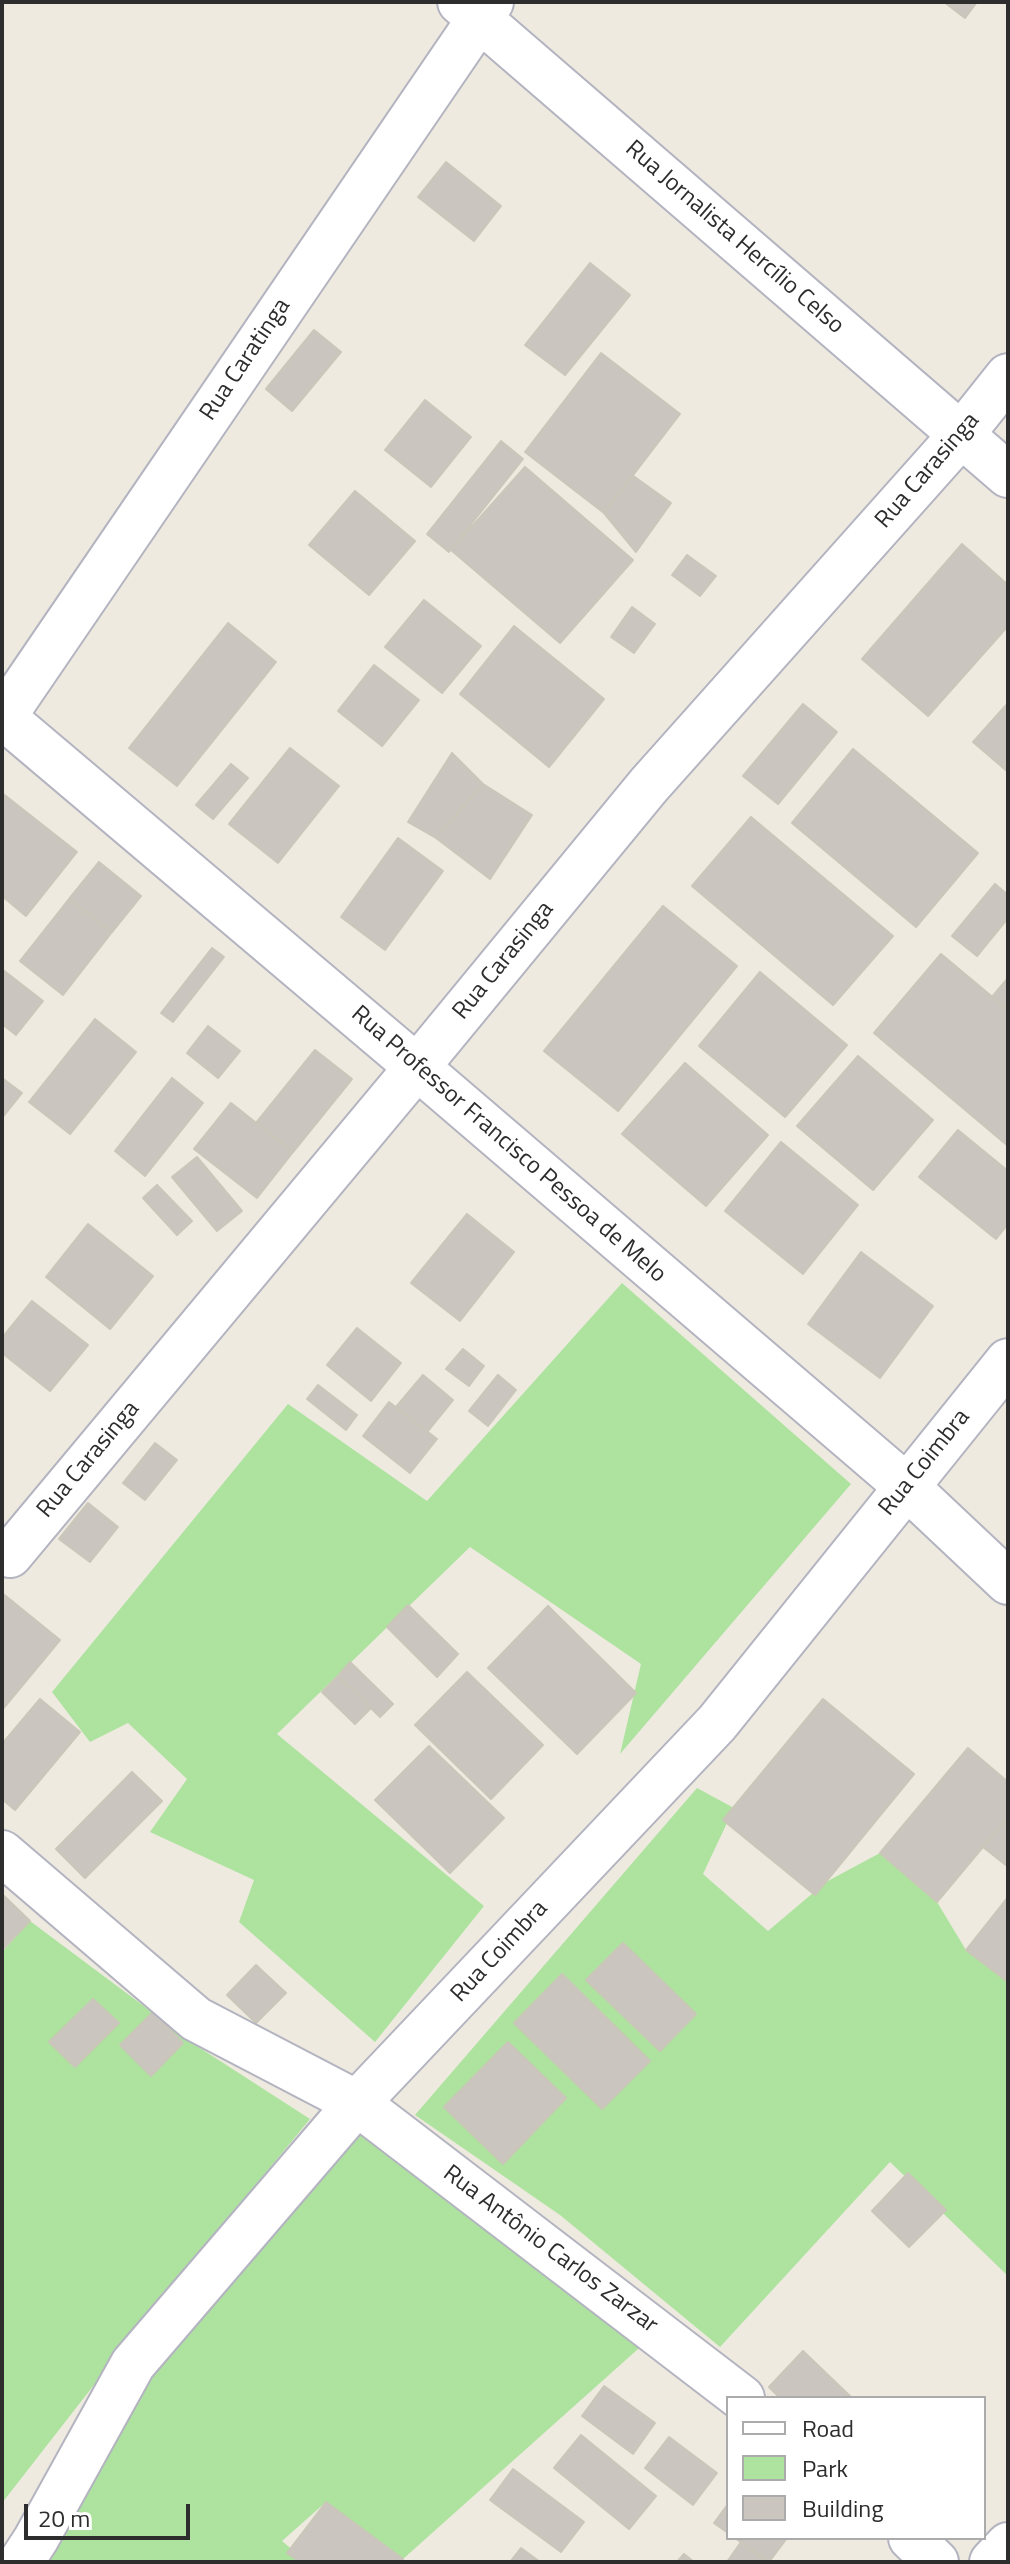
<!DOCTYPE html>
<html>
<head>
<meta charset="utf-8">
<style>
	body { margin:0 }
	#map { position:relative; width:1010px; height:2564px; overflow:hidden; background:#eeeae0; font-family:"Titillium Web",sans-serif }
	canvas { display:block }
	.frame { position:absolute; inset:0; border:4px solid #2d2d2d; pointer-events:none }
	.legend { position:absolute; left:726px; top:2396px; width:260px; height:144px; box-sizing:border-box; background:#fff; border:2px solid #ababab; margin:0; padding:10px 14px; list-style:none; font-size:24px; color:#2d2d2d }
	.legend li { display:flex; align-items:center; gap:16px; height:40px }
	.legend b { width:40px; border:2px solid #ababab }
	.scale { position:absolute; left:24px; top:2504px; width:166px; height:36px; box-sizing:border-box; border:4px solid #2d2d2d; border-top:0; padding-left:10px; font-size:24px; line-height:28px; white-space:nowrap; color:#2d2d2d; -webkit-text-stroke:6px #fff; paint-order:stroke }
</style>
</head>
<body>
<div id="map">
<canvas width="1010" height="2564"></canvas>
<div class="frame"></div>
<ul class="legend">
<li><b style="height:10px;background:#fff"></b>Road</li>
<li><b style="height:22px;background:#ade39e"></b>Park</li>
<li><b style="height:22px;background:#cac6bf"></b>Building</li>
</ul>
<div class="scale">20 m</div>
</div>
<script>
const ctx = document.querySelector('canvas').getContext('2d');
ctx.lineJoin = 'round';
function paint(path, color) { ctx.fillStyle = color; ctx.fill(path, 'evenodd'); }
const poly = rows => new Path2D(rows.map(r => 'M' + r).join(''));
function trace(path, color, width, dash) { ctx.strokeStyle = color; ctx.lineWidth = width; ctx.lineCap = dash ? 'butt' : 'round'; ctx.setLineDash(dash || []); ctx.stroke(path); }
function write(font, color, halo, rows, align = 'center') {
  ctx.font = font + ' "Titillium Web",sans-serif'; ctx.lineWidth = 8; ctx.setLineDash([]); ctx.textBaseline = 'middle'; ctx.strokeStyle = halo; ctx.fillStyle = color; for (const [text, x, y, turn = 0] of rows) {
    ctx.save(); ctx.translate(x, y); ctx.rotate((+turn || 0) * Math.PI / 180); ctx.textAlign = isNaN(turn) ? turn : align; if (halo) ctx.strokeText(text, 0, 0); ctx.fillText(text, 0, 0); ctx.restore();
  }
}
const green = poly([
	[622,1283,851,1484,620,1754,641,1664,470,1547,277,1734,484,1906,375,2042,239,1922,254,1880,150,1832,187,1779,128,1723,90,1742,52,1692,288,1404,427,1501],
	[697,1788,734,1808,703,1874,768,1931,826,1882,880,1853,937,1902,966,1950,1008,1982,1008,2276,890,2162,720,2347,560,2215,415,2115],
	[30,1921,200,2048,310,2119,143,2322,2,2503,2,1952],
	[361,2133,647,2341,403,2559,326,2502,282,2541,307,2562,34,2562,154,2363]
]);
const building = poly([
	[944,2,977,2,965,18,944,2],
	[446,162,501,206,474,241,418,197,446,162],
	[590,263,630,295,565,375,525,345,590,263],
	[314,330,341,352,292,411,266,389,314,330],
	[601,353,680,414,604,513,525,452,601,353],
	[425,400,471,437,431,487,385,450,425,400],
	[501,441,523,459,449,552,427,534,501,441],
	[525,467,633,560,560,643,451,550,525,467],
	[632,475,671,503,636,552,604,513,632,475],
	[355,491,415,541,369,595,309,545,355,491],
	[962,544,1008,585,1008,626,928,716,862,659,962,544],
	[687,555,716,576,700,596,672,575,687,555],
	[424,600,481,646,442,693,385,647,424,600],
	[632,607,655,624,634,653,611,637,632,607],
	[228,623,276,662,177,786,129,748,228,623],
	[514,626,604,699,549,767,460,694,514,626],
	[374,665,419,700,382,746,338,711,374,665],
	[1008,703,1008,772,973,742,1008,703],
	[803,704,837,732,778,804,743,776,803,704],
	[290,748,339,786,278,863,229,824,290,748],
	[853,749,978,853,916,927,792,823,853,749],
	[452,753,483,784,436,838,408,822,452,753],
	[231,764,248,778,213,819,196,805,231,764],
	[483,784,532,815,490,879,436,838,483,784],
	[2,793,77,852,26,916,2,896,2,793],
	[751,817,893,936,833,1005,692,886,751,817],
	[398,838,443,871,385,950,341,917,398,838],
	[99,862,141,896,112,932,69,899,99,862],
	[995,884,1008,895,1008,918,977,956,952,936,995,884],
	[69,899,112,932,63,995,20,961,69,899],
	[663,906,737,966,618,1111,544,1051,663,906],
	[212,948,224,957,173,1022,161,1013,212,948],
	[941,954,1008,1010,1008,1146,874,1033,941,954],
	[3,970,43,1001,16,1035,2,1024,3,970],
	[760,972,847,1045,785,1117,699,1046,760,972],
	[1008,978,1008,1009,992,997,1008,978],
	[95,1019,136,1052,70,1134,29,1102,95,1019],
	[208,1026,240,1051,218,1078,187,1053,208,1026],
	[315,1050,352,1079,293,1152,256,1123,315,1050],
	[858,1056,933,1120,873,1190,797,1126,858,1056],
	[685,1063,768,1135,706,1206,622,1134,685,1063],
	[2,1078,22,1093,2,1118,2,1078],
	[172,1078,203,1103,145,1176,115,1151,172,1078],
	[231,1103,293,1152,257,1198,194,1149,231,1103],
	[958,1130,1008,1171,1008,1224,996,1239,919,1177,958,1130],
	[781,1142,858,1205,803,1274,725,1211,781,1142],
	[197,1157,242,1211,217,1231,172,1177,197,1157],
	[157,1185,192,1221,177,1235,143,1198,157,1185],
	[467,1214,514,1252,460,1321,411,1283,467,1214],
	[88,1224,153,1276,110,1329,46,1277,88,1224],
	[861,1252,933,1306,880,1378,808,1324,861,1252],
	[32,1301,88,1345,50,1391,2,1353,2,1338,32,1301],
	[357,1328,401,1363,371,1401,327,1365,357,1328],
	[463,1349,484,1366,469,1386,446,1369,463,1349],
	[423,1375,453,1400,427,1432,396,1407,423,1375],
	[498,1375,516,1390,488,1426,469,1411,498,1375],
	[318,1385,357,1415,346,1430,307,1399,318,1385],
	[389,1402,437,1439,410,1473,363,1436,389,1402],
	[155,1443,177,1460,145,1500,123,1483,155,1443],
	[88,1503,118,1527,90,1562,59,1539,88,1503],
	[2,1593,60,1640,2,1710,2,1593],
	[408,1605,458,1654,437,1677,387,1627,408,1605],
	[548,1606,636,1693,577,1754,488,1668,548,1606],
	[350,1662,393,1704,380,1717,338,1676,350,1662],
	[467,1672,543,1745,491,1799,415,1725,467,1672],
	[338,1676,371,1708,355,1724,322,1692,338,1676],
	[40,1699,80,1732,15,1810,2,1799,2,1744,40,1699],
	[823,1699,914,1774,815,1895,723,1820,823,1699],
	[429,1746,504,1818,450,1873,375,1800,429,1746],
	[968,1748,1008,1782,1008,1817,937,1902,880,1853,968,1748],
	[132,1772,162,1801,85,1878,56,1849,132,1772],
	[1008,1817,1008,1865,1007,1866,983,1847,1008,1817],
	[2,1894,30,1921,2,1950,2,1894],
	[1008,1897,1008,1982,966,1950,1008,1897],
	[623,1943,696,2014,660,2051,586,1980,623,1943],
	[256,1965,286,1993,256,2023,227,1995,256,1965],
	[562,1974,650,2061,602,2109,514,2023,562,1974],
	[93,1999,119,2023,75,2067,49,2042,93,1999],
	[153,2012,183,2043,151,2076,120,2045,153,2012],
	[508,2042,566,2098,503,2164,444,2107,508,2042],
	[908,2173,946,2210,909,2247,872,2211,908,2173],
	[803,2351,852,2398,780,2398,769,2387,803,2351],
	[604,2386,655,2423,633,2454,582,2416,604,2386],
	[581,2435,656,2496,629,2529,554,2468,581,2435],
	[669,2437,717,2473,693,2505,645,2468,669,2437],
	[513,2469,584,2522,561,2552,490,2500,513,2469],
	[326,2502,403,2559,400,2562,300,2562,287,2553,326,2502],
	[728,2504,728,2533,714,2523,728,2504],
	[735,2538,787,2538,769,2562,735,2538],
	[741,2542,767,2562,727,2562,741,2542],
	[521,2548,540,2562,510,2562,521,2548],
	[684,2554,694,2562,677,2562,684,2554]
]);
const minor = poly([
	[460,2,1008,475],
	[2,716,417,1067,906,1486,1008,1582],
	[2,719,491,2],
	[10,1555,417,1067,649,785,961,435,1008,376],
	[2,1853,196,2019,357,2103,742,2398],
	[911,2538,936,2562],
	[21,2562,36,2539,133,2364,357,2103,717,1723,1008,1361],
	[992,2562,1008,2545]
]);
const streetNames = [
	["Rua Jornalista Hercílio Celso",734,238,41],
	["Rua Caratinga",246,360,-56],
	["Rua Carasinga",928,471,-49],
	["Rua Carasinga",504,961,-51],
	["Rua Professor Francisco Pessoa de Melo",508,1145,41],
	["Rua Carasinga",89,1460,-50],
	["Rua Coimbra",925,1463,-51],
	["Rua Coimbra",500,1952,-47],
	["Rua Antônio Carlos Zarzar",550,2250,37]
];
paint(green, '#ade39e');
paint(building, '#cac6bf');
trace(building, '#cac6b9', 2);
trace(minor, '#b3b4c0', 48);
trace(minor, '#fff', 44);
write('24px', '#2d2d2d', '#fff', streetNames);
</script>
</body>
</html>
